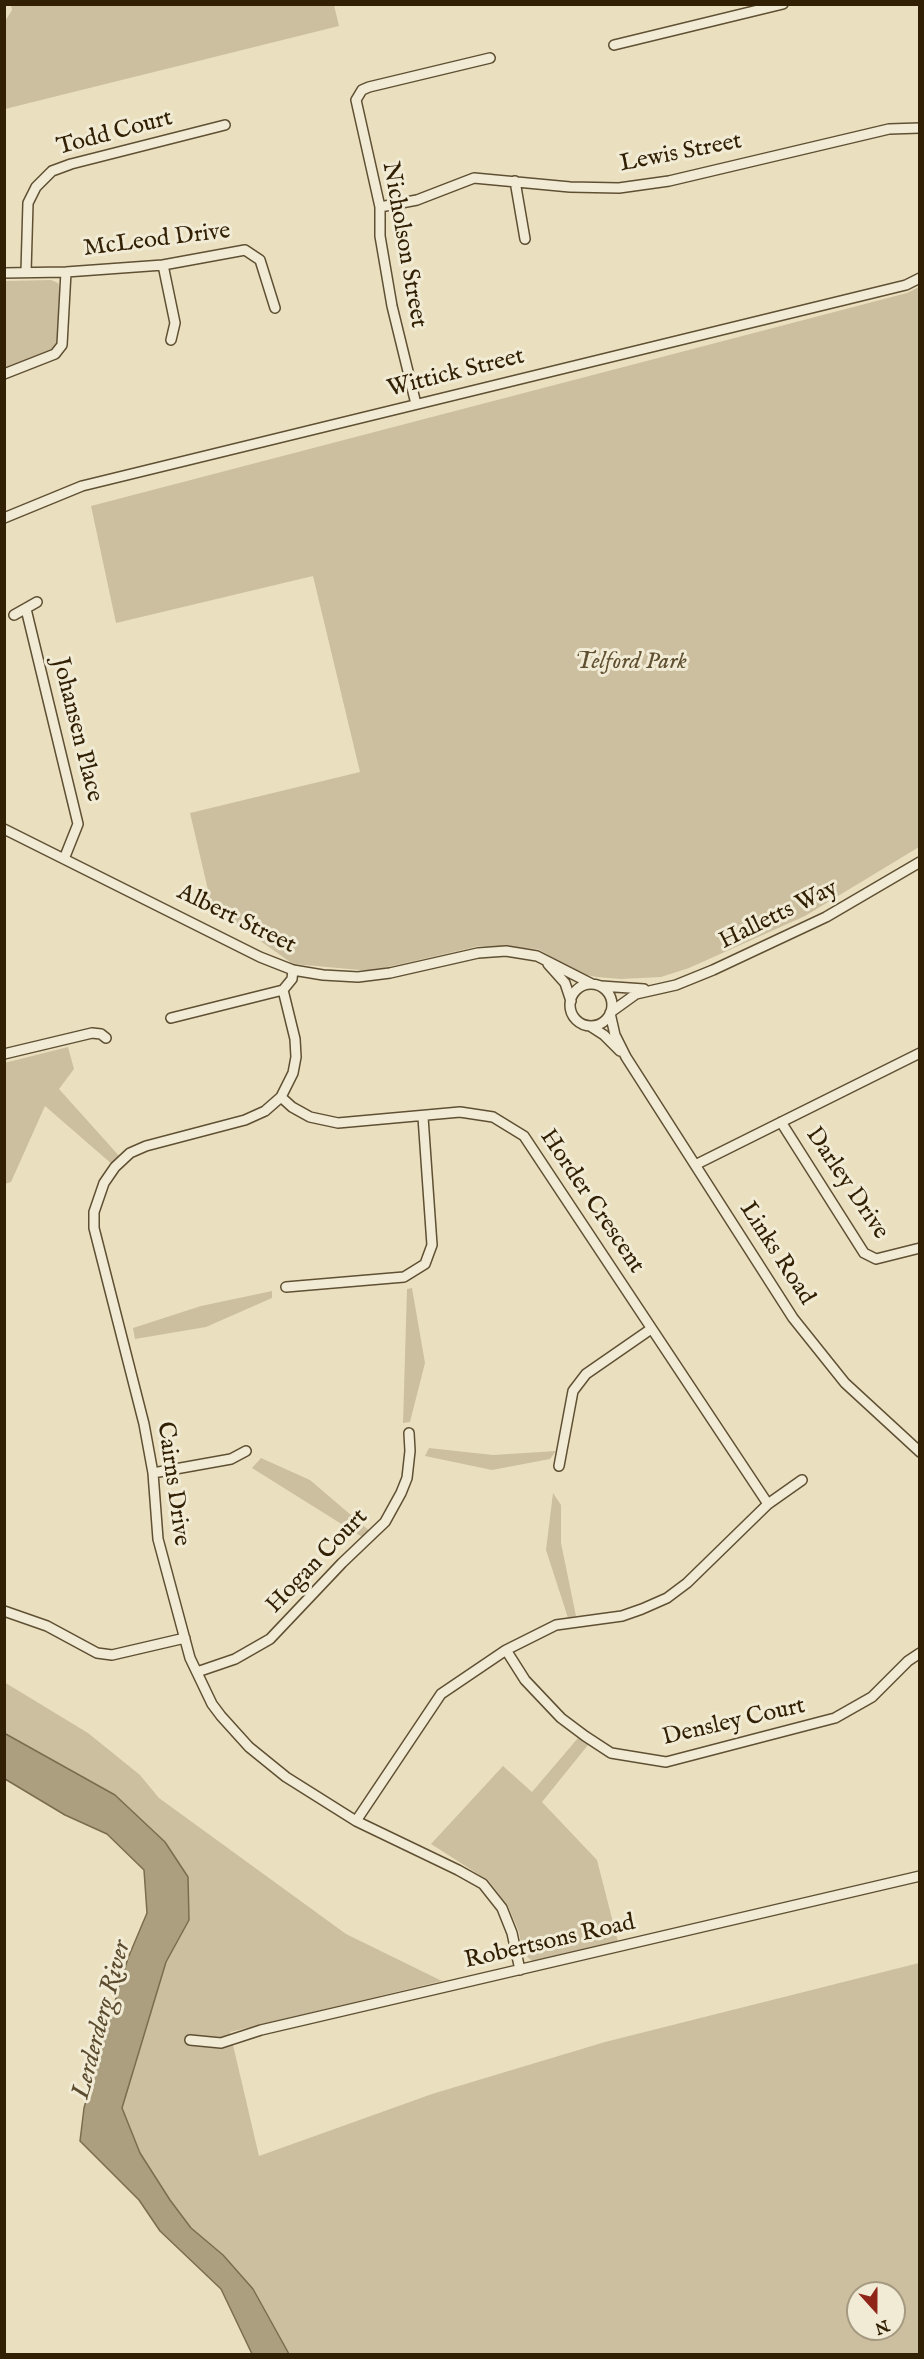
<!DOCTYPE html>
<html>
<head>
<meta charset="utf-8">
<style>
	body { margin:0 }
	#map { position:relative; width:924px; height:2359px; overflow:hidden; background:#eae0bf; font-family:"IM FELL English",serif }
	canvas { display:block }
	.frame { position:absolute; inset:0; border:6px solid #322004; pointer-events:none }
	.north { position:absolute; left:846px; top:2281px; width:60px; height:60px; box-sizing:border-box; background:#f1ebd5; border:2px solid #a59a81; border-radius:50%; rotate:159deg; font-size:16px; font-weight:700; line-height:24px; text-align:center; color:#322004 }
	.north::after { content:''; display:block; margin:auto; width:21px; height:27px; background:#8f2418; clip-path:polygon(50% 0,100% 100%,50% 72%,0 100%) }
</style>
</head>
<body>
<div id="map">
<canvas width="924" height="2359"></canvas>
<div class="frame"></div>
<div class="north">N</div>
</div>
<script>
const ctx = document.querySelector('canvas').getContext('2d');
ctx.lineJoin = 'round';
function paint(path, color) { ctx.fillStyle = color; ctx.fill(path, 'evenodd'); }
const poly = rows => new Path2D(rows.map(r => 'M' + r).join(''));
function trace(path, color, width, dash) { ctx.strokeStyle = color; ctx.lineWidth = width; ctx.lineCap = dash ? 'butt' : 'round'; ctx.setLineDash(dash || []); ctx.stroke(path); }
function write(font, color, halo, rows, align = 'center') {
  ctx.font = font + ' "IM FELL English",serif'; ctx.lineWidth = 6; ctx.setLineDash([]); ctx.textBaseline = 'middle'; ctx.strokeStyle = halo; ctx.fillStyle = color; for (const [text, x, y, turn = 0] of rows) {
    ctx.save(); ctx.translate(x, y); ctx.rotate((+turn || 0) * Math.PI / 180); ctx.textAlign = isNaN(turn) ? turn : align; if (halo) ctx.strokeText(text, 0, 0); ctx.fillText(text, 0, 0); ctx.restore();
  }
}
const green = poly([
	[11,5,334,5,339,26,5,109,5,21,12,10],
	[51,280,58,283,60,288,60,338,55,347,47,352,5,368,5,281],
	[919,287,919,847,805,916,689,968,661,977,621,979,597,977,580,974,538,949,479,946,371,971,293,964,212,907,190,813,360,772,313,576,116,623,91,506,907,293],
	[68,1047,74,1069,59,1089,121,1158,113,1165,45,1106,11,1182,5,1184,4,1063],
	[412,1288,425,1363,410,1422,403,1423,407,1289],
	[272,1291,272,1298,206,1327,135,1339,133,1328,201,1306],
	[429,1448,493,1455,556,1451,550,1459,492,1470,425,1456],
	[261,1458,310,1480,372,1533,367,1540,252,1468],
	[553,1493,561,1505,561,1543,576,1616,568,1618,546,1550],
	[4,1682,88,1733,140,1775,159,1798,346,1934,442,1981,230,2032,259,2156,432,2094,605,2042,919,1963,919,2354,289,2354,253,2289,223,2255,191,2228,170,2200,140,2153,122,2108,166,1962,189,1920,115,1795,5,1733],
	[858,2293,894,2293,894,2329,858,2329],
	[578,1738,588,1745,542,1802,597,1860,618,1942,534,1962,523,1954,519,1932,508,1906,489,1881,431,1844,503,1766,532,1792]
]);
const water = poly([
	[4,1733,115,1795,165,1842,188,1877,189,1920,166,1962,122,2108,140,2153,170,2200,191,2228,223,2255,253,2289,289,2354,252,2354,221,2289,160,2231,139,2200,80,2141,84,2108,110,2018,128,1958,147,1913,144,1870,107,1834,65,1815,5,1779,4,1733]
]);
const minor = poly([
	[614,45,783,4],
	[515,181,525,239],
	[380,207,417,200,474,178,570,187,619,188,669,181,889,129,920,128],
	[163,265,175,323,171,340],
	[26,272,28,203,36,187,52,171,71,164,225,125],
	[4,273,66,272,163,265,245,250,260,260,275,308],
	[4,374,55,354,62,345,66,272],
	[416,404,392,306,380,236,380,207,356,100,362,90,369,87,490,58],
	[4,518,82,486,906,285,920,278],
	[26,609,78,824,64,859],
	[14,615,37,602],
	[4,829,260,957,293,970,323,975,358,977,390,973,478,953,506,951,537,956,592,984],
	[548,964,565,983,571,1001],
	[293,970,292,979,283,990,295,1039,296,1057,293,1073,281,1097,265,1111,245,1120,146,1146,130,1153,115,1167,104,1183,94,1212,94,1228,144,1424,153,1473,158,1539,190,1658,212,1704,221,1716,249,1747,286,1777,356,1821,458,1870,483,1884,502,1908,512,1933,520,1970],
	'570 1005a21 21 0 1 1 42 0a21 21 0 1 1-42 0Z',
	[601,986,644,989],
	[611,1012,636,994,676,985,713,970,826,917,920,862],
	[610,1013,615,1035,626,1057,793,1318,845,1383,920,1452],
	[171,1018,283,990],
	[590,1026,604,1035,620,1051],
	[4,1054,92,1033,101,1034,106,1038],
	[281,1097,292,1107,310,1117,338,1123,460,1112,493,1117,524,1136,768,1504],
	[781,1122,864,1253,876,1259,920,1248],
	[695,1165,920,1053],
	[286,1287,404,1277,425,1264,432,1245,423,1117],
	[559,1466,573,1391,586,1374,651,1329],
	[153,1473,231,1459,246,1451],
	[4,1611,47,1626,97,1653,112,1655,185,1638],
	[506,1650,525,1680,561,1718,585,1736,611,1753,666,1762,835,1718,872,1697,908,1661,920,1653],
	[197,1672,235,1659,270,1639,342,1563,385,1522,401,1493,407,1478,410,1451,409,1433],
	[356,1821,441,1694,506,1650,556,1625,622,1616,642,1609,667,1598,687,1583,768,1504,802,1480],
	[190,2040,221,2043,261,2030,920,1876]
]);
const streetNames = [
	["Todd Court",115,134,-15],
	["Lewis Street",681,154,-11],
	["McLeod Drive",157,241,-7],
	["Nicholson Street",403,245,80],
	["Wittick Street",456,374,-14],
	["Johansen Place",76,730,76],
	["Halletts Way",779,916,-26],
	["Albert Street",236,920,26],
	["Darley Drive",846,1184,56],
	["Horder Crescent",591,1202,56],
	["Links Road",776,1254,57],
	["Cairns Drive",172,1484,82],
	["Hogan Court",318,1562,-46],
	["Densley Court",734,1723,-13],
	["Robertsons Road",550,1943,-13]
];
const parkNames = [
	["Telford Park",631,663]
];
const waterNames = [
	["Lerderderg River",103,2020,-75]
];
paint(green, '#cbbf9f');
paint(water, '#ab9f7f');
trace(water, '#7b6c4e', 1.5);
trace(minor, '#605033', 12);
trace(minor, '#f1ebd5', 9);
write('24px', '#322004', '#f1ebd5', streetNames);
write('italic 24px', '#605032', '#f1ebd5', parkNames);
write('italic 26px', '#5c4c2f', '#f1ebd5', waterNames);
</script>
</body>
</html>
